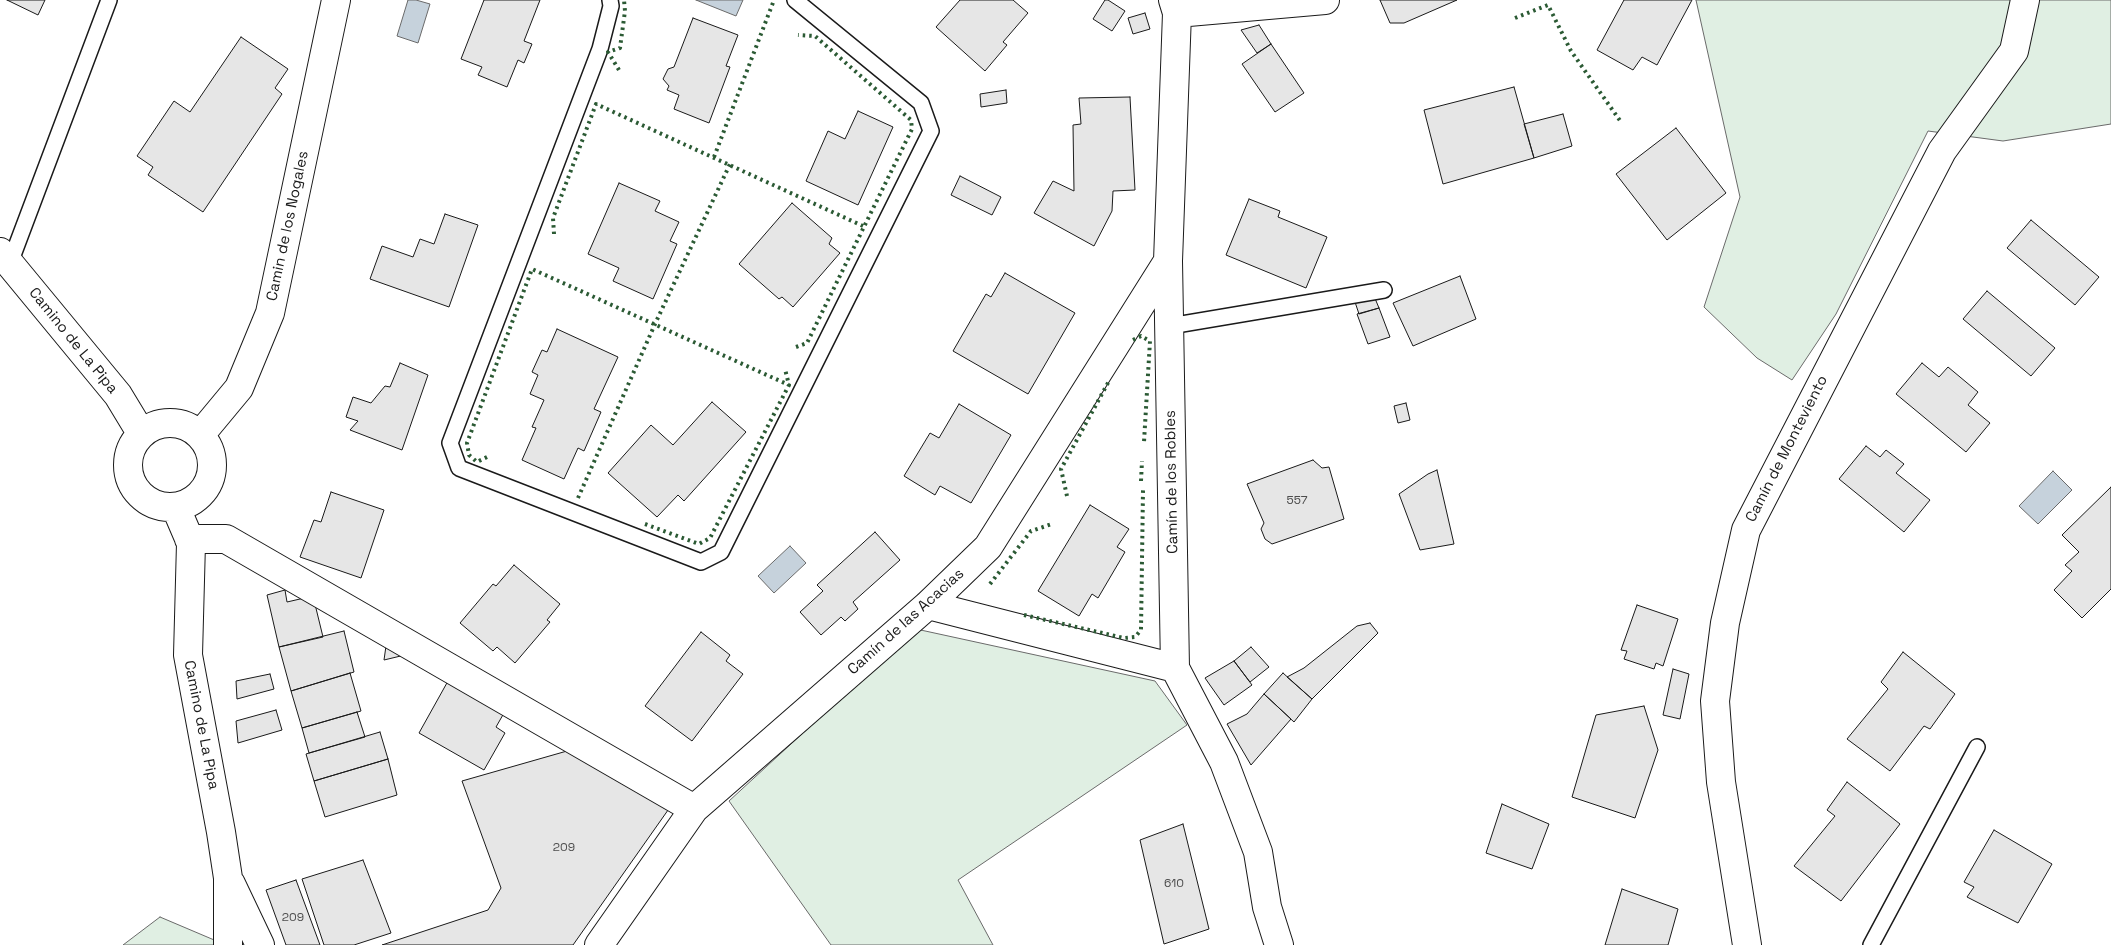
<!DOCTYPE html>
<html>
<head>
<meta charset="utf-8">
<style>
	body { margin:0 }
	canvas { display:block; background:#fff }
</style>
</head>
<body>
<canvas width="2111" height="945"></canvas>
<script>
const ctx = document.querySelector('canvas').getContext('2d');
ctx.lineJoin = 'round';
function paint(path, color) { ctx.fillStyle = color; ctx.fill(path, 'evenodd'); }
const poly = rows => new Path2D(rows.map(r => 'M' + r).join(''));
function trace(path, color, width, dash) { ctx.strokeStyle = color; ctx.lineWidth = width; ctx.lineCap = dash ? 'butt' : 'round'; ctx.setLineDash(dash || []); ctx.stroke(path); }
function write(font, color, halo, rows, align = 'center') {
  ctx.font = font + ' "Space Grotesk",sans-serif'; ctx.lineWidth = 4; ctx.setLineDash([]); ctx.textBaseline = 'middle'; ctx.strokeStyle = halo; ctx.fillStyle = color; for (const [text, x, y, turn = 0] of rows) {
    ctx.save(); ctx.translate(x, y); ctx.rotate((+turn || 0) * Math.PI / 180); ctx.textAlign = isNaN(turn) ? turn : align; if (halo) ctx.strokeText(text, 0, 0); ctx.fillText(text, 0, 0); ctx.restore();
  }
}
const green = poly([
	[1696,0,2111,0,2111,124,2003,141,1928,131,1836,314,1792,380,1757,358,1704,307,1740,197,1696,0],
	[916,629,1155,681,1187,725,958,880,993,945,831,945,729,801,916,629],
	[160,917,226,945,123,945,160,917]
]);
const water = poly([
	[408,0,416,0,430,4,418,43,397,36,408,0],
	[696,0,743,0,736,16,696,0],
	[2053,471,2072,490,2038,524,2019,506,2053,471],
	[790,546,806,563,774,593,758,576,790,546]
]);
const building = poly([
	[7,0,45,0,38,15,7,0],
	[484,0,540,0,524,41,532,44,524,63,518,60,507,87,478,75,482,67,461,59,484,0],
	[960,0,1013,0,1028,13,1003,42,1007,45,985,71,936,27,960,0],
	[1105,0,1108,0,1125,11,1112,31,1093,19,1105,0],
	[1380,0,1457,0,1404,23,1390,23,1380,0],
	[1624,0,1692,0,1657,65,1642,57,1633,70,1597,50,1624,0],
	[1145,13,1150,29,1133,34,1128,18,1145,13],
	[693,18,738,35,726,66,730,67,709,123,674,109,679,95,667,90,669,86,663,79,668,69,674,67,693,18],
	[1259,25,1271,44,1257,53,1241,30,1259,25],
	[241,37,288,69,275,88,282,94,203,212,148,175,153,167,137,156,174,101,190,112,241,37],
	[1271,44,1304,93,1275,112,1242,64,1271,44],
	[1514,87,1534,158,1443,184,1424,110,1514,87],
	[1006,90,1007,103,981,107,980,94,1006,90],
	[1130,97,1135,190,1113,191,1112,211,1094,246,1034,213,1053,181,1074,191,1073,125,1081,124,1079,98,1130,97],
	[858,111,893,127,858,205,806,181,828,131,845,139,858,111],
	[1563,114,1572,146,1534,158,1524,124,1563,114],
	[1676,128,1726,193,1667,240,1616,174,1676,128],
	[960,176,1001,197,992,215,951,195,960,176],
	[619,183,660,201,655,211,679,222,670,241,677,244,653,299,613,281,619,268,588,254,619,183],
	[1249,199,1280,211,1278,217,1327,237,1306,288,1226,255,1249,199],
	[792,203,832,238,829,244,840,253,793,307,782,297,779,299,739,264,792,203],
	[445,214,478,225,449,307,370,279,382,246,413,257,420,239,434,244,445,214],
	[2031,220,2099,277,2075,305,2007,248,2031,220],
	[1005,273,1075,313,1028,394,953,351,986,294,991,297,1005,273],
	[1460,276,1476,319,1413,346,1393,303,1460,276],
	[1987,291,2055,348,2031,376,1963,319,1987,291],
	[1374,296,1379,308,1359,314,1355,302,1374,296],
	[1379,308,1390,337,1368,344,1357,314,1379,308],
	[557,329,618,357,594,409,601,412,584,451,578,448,564,479,522,460,536,428,532,427,544,400,530,394,538,375,532,372,542,350,547,352,557,329],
	[400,363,428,375,402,450,350,430,358,421,346,417,353,397,371,403,385,386,390,387,400,363],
	[1922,363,1939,377,1948,367,1978,392,1968,405,1990,423,1966,452,1896,394,1922,363],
	[712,402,746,432,684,501,678,495,657,517,608,473,651,425,673,445,712,402],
	[1406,403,1410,420,1398,423,1394,406,1406,403],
	[959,404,1011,435,971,503,940,486,935,495,904,476,930,433,939,438,959,404],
	[1866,446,1880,457,1886,450,1904,464,1896,473,1930,500,1904,532,1839,479,1866,446],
	[1313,460,1322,468,1329,467,1344,519,1272,544,1265,539,1261,529,1264,523,1247,484,1313,460],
	[1437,470,1454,544,1420,550,1399,494,1428,474,1437,470],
	[2111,487,2111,589,2082,618,2054,590,2072,571,2065,565,2079,552,2062,535,2111,487],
	[331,492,384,510,361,578,300,557,314,520,321,522,331,492],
	[1090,505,1129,529,1117,547,1125,552,1098,598,1092,594,1079,616,1038,591,1090,505],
	[875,532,900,560,853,602,858,609,845,621,841,617,821,635,800,612,823,591,817,585,875,532],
	[514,565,560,604,547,620,550,622,515,663,497,647,493,651,460,623,493,584,496,586,514,565],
	[285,590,287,602,313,596,323,637,279,647,267,595,285,590],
	[1637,605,1678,619,1663,666,1656,663,1654,669,1624,659,1627,651,1621,650,1637,605],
	[1370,623,1378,633,1312,699,1287,677,1304,668,1357,626,1370,623],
	[344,631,354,672,291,691,279,647,344,631],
	[701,632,730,655,726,661,743,674,692,741,645,706,701,632],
	[387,639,409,654,384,660,387,639],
	[1251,647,1269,667,1250,682,1234,661,1251,647],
	[1903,652,1955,694,1930,729,1924,726,1890,771,1847,739,1888,689,1881,682,1903,652],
	[1234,661,1252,685,1224,705,1205,678,1234,661],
	[1673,669,1689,674,1680,719,1663,715,1673,669],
	[350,673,361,711,302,728,291,691,350,673],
	[1283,673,1312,699,1294,722,1264,694,1283,673],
	[270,674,274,689,237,699,236,681,270,674],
	[448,681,504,713,496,727,505,733,484,770,419,733,448,681],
	[1264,694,1291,719,1251,765,1227,724,1247,714,1264,694],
	[1644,706,1658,750,1635,818,1572,797,1596,715,1644,706],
	[276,710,282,730,238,743,236,721,276,710],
	[357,712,365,737,309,753,302,728,357,712],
	[380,732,388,759,314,781,306,754,380,732],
	[567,751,673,803,573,945,382,945,488,910,501,888,462,781,567,751],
	[388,759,397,795,325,817,314,781,388,759],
	[1847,782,1900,824,1841,901,1794,866,1835,816,1827,810,1847,782],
	[1502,804,1549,824,1532,869,1486,853,1502,804],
	[1183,824,1209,929,1164,944,1140,840,1183,824],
	[1994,830,2052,864,2018,923,1967,897,1974,887,1964,882,1994,830],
	[363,860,391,933,354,945,324,945,302,879,363,860],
	[296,880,320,945,286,945,266,890,296,880],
	[1622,889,1678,909,1668,945,1605,945,1622,889]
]);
const lane = poly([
	[610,0,611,6,600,49,450,443,459,468,701,562,721,552,931,131,921,103,795,0],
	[10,263,109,0],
	[1170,326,1384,290],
	[1871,945,1977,747]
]);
const street = poly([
	[1173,0,1177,13,1168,261,1175,668,1224,762,1258,852,1267,907,1279,945],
	[1177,13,1325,0],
	[0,252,118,395,141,433],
	'128 465a42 42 0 1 1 84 0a42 42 0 1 1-84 0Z',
	[200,435,239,388,270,313,336,0],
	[176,508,191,543,188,655,221,832,228,878,228,945],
	[189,539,226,539,694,809],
	[928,605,1175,668],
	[231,884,260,945],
	[599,945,694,809,928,605,988,547,1168,261],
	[1747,945,1721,782,1715,701,1725,623,1746,530,1942,151,2014,51,2025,0]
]);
const hedge = poly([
	[1515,18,1548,5,1571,51,1621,122],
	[619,70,608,52,620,48,625,11,624,0],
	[714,157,774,0],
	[554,234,553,218,596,104,863,226],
	[1133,340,1141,336,1150,341,1144,442],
	[796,347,807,343,912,129,911,120,815,36,798,35],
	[487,457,477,462,469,455,467,443,532,269,789,385],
	[1141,481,1142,461],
	[1067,496,1061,469,1109,381],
	[578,498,655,324,730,164],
	[645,524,699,544,710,538,789,385,785,369],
	[990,584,1031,531,1052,524],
	[1024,615,1124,638,1135,637,1141,630,1143,490]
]);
const numberNames = [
	["557",1297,501],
	["209",564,848],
	["610",1174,884],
	["209",293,918]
];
const streetNames = [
	["Camin de los Nogales",288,226,-78],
	["Camino de La Pipa",73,341,51],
	["Camín de Monteviento",1787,449,-63],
	["Camín de los Robles",1172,482,-91],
	["Camín de las Acacias",906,622,-42],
	["Camino de La Pipa",201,725,79]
];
paint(green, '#e0efe3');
trace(green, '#6a6a6a', 1);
paint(water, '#c6d2dc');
trace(water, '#6a6a6a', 1);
paint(building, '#e6e6e6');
trace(building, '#1a1a1a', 1);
trace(lane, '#1a1a1a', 18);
trace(street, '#1a1a1a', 30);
trace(lane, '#fff', 15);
trace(street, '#fff', 28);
trace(hedge, '#2b5a34', 4, [2.5, 4]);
write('12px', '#4d4d4d', null, numberNames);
write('15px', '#1a1a1a', '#fff', streetNames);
</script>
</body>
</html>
